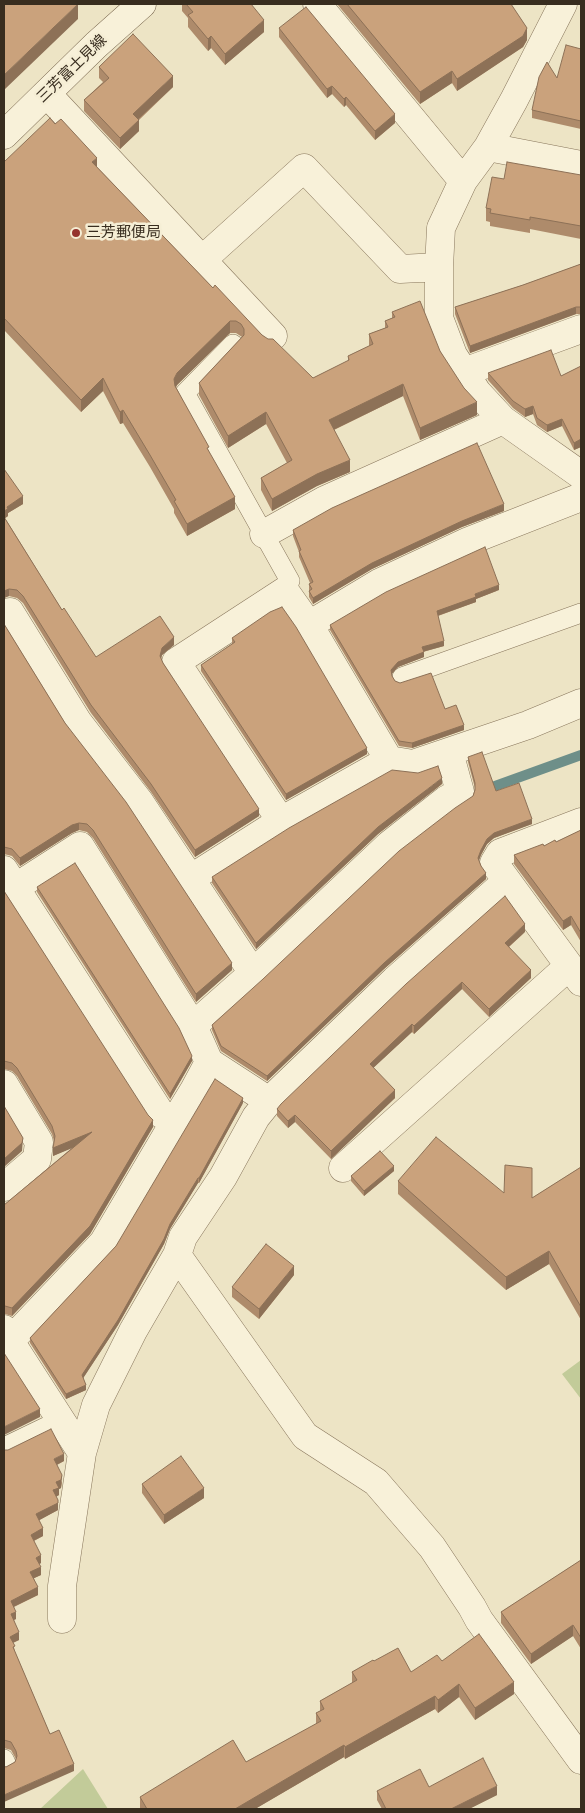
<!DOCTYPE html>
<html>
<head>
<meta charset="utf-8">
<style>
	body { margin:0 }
	#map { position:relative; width:585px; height:1813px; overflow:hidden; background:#ede4c5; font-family:"Libre Baskerville",serif }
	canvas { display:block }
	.frame { position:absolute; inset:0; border:5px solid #382d1f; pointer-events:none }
</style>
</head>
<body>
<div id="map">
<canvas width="585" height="1813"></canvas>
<div class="frame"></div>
</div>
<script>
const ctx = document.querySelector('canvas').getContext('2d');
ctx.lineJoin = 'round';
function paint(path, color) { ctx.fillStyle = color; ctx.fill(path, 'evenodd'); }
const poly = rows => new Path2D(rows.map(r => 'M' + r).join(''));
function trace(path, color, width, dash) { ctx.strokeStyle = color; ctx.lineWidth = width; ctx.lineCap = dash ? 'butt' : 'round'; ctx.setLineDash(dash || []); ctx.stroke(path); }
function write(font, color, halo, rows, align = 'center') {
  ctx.font = font + ' "Libre Baskerville","Noto Sans JP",serif'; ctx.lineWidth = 5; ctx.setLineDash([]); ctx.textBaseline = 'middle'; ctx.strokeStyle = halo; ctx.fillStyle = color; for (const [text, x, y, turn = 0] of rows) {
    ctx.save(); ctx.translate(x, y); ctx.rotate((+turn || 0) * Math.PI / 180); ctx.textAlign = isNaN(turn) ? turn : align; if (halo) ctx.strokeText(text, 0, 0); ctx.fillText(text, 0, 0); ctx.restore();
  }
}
const green = poly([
	[581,1360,581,1399,562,1374],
	[83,1769,108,1809,40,1809]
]);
const stream = poly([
	[484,790,581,755]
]);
const lane = poly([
	[233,344,185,393,290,581,285,591],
	[402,677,581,613],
	[4,1447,60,1420],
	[4,1759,6,1763]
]);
const street = poly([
	[317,4,463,181],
	[563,4,514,100,488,147,463,181,441,228,439,267,439,318,453,355,477,392,503,420,581,475],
	[47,94,273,336],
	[488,147,581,165],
	[202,260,304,168,400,269,439,267],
	[464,372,581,329],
	[264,534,325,500,503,420],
	[4,616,10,612,78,722,139,801,253,973,389,845,446,800,460,792,449,752],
	[389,760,413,764,528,725,581,703],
	[281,821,176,662,285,591,309,625],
	[581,822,500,853,494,863,581,982],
	[4,870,161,1114,175,1121,103,1243,10,1341,4,1344],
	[190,879,281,821,389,760,309,625,379,583,469,541,581,497],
	[16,887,80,846,193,1026,253,973],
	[193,1026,209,1062,269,1101],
	[4,1084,39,1142,37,1159,4,1187],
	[175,1121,194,1090,209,1062],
	[343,1168,569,966],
	[177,1255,305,1436,376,1482,432,1547,472,1607,479,1620,581,1760],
	[4,1329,10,1341,82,1453,96,1405,133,1331,177,1255,183,1237,223,1177,256,1117,269,1101,395,980,507,881],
	[62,1619,62,1586,82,1453]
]);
const secondary = poly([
	[4,135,96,45,142,4]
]);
const wall = poly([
	[182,4,251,4,264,32,225,65,211,48,208,51,188,27,188,18,182,11],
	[337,4,511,4,527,40,523,47,457,91,452,83,420,104],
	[279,28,395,123,375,140,346,105,344,107,332,94,327,98,279,37],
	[581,49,581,129,532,118,532,110],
	[99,67,173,87,139,120,139,131,120,149,84,111,84,100,103,82,99,78],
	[4,162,97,167,213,288,262,335,313,378,348,361,348,356,369,346,369,334,385,328,385,321,392,318,392,312,440,351,477,415,420,440,403,396,334,430,350,472,317,486,272,511,261,490,261,478,287,463,266,424,228,448,199,395,199,383,242,337,236,333,230,333,177,385,176,387,209,452,235,509,187,536,174,513,174,509,150,467,123,423,120,424,103,391,81,412,4,330],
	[581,175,581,239,530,229,530,233,490,226,490,222,486,221,486,208,504,179],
	[581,264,581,314,576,314,470,353,455,314,455,307,523,285],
	[581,366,581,448,581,447,574,450,562,426,547,432,537,425,533,414,525,417,513,408,488,380,488,373,561,376],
	[4,469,23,504,8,513,8,516,5,518,62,610,96,657,174,645,162,655,161,658,163,663,259,816,195,857,151,792,91,713,23,603,17,598,9,596,4,598],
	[504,511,462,527,372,569,313,604,309,597,309,584,310,583,299,557,299,552,293,536,293,530],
	[499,590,476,599,476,602,438,616,444,646,423,652,424,657,398,667,391,674,392,676,395,681,445,709,464,730,412,748,399,746,330,630,330,625],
	[4,624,65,723,232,970,196,1002,93,838,87,832,79,830,72,833,20,866,12,856,4,854],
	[232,638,367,754,286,800,201,671,201,665,232,644],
	[468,757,496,791,532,824,494,838,487,844,481,855,479,860,486,879,384,969,267,1081,221,1051,212,1030,212,1025,473,796,475,788,468,762],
	[442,784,378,834,256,949,212,883,212,877],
	[581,830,581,942,571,925,563,930,514,864,514,855,556,842],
	[37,887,192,1061,170,1099,37,892],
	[4,891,153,1127,90,1234,12,1316,5,1314,4,1314,4,1205,73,1147,53,1156,54,1141,52,1134,17,1076,12,1071,4,1069],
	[525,932,509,947,531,978,489,1017,462,989,414,1034,412,1032,373,1068,395,1098,331,1159,295,1122,288,1128,277,1116,277,1109],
	[243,1103,199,1183,198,1183,170,1229,164,1244,118,1325,83,1378,86,1390,66,1399,30,1343,30,1338,116,1246],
	[581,1167,581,1320,549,1264,506,1290,398,1194,398,1181,504,1193,532,1198],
	[394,1171,364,1196,351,1181,351,1176],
	[294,1275,259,1319,232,1297,232,1287],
	[4,1450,64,1461,57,1465,62,1483,61,1488,59,1489,59,1495,56,1497,58,1508,58,1510,39,1520,43,1536,34,1541,41,1563,39,1564,41,1575,34,1578,38,1595,14,1607,16,1619,14,1620,19,1640,13,1643,15,1652,50,1734,74,1771,6,1767,15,1762,16,1759,11,1750,4,1748],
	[142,1484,204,1498,164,1524,142,1493],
	[581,1560,581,1649,573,1636,531,1664,501,1623,501,1612],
	[374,1661,411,1672,442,1661,514,1694,475,1720,459,1697,438,1713,435,1709,345,1759,344,1757,255,1809,140,1809,140,1797,246,1762,316,1724,316,1713,320,1711,320,1701,352,1683,352,1672],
	[429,1787,497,1795,469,1809,382,1809,377,1800,377,1791]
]);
const shadedWall = poly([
	[78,4,78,19,4,90,4,75],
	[264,20,264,32,225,65,225,54],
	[527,28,527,40,523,47,457,91,457,79],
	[211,36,211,48,208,51,208,39],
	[452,71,452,83,420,104,420,92],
	[173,76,173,87,133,124,133,114],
	[332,86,332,94,327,98,327,89],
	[346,97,346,105,344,107,344,99],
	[395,114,395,123,375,140,375,131],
	[139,120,139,131,120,149,120,138],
	[97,158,97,170,92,162],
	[576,307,576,314,470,353,470,346],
	[230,321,230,333,177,385,174,391,174,379,177,373],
	[103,378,103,391,81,412,81,400],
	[403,384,403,396,329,432,329,420],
	[477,402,477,415,420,440,420,428],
	[533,406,533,414,525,417,525,409],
	[123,410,123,423,120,424,120,412],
	[266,412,266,424,228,448,228,436],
	[562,419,562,426,547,432,547,425],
	[581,439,581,447,574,450,574,443],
	[350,460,350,472,317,486,272,511,272,499,317,474],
	[23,496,23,504,8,513,8,516,4,519,4,511,7,507],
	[235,497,235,509,187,536,187,524],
	[504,504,504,511,462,527,372,569,313,604,313,598,372,563,462,521],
	[499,585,499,590,476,599,476,602,437,616,437,611,475,594],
	[9,589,9,596,4,598,4,591],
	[174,637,174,645,162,655,160,663,160,656,162,648],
	[444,641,444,646,422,652,422,647],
	[424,652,424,657,398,667,391,675,391,670,398,662],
	[464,725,464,730,412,748,412,743],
	[367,748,367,754,286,800,286,794],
	[442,778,442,784,378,834,256,949,256,943,378,827],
	[259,809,259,816,195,857,195,850],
	[532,819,532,824,494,838,487,844,481,855,478,863,478,858,481,850,487,839,494,833],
	[79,823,79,830,72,833,20,866,20,858,72,825],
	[486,873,486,879,384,969,267,1081,267,1076,384,963],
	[571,916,571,925,563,930,563,921],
	[525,924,525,932,505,950,505,943],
	[232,963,232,970,196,1002,196,994],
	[531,970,531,978,489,1017,489,1009],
	[462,982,462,989,414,1034,414,1026],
	[412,1024,412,1032,370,1071,370,1064],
	[192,1056,192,1061,170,1099,170,1094],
	[395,1090,395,1098,331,1159,331,1151],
	[243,1098,243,1103,199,1183,199,1178],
	[295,1115,295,1122,288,1128,288,1121],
	[153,1120,153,1127,90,1234,12,1316,12,1308],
	[92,1132,92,1140,53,1156,53,1148],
	[23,1138,22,1151,4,1167,4,1159],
	[394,1166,394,1171,364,1196,364,1191],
	[198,1178,198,1183,170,1229,164,1244,118,1325,82,1380,82,1375,170,1224],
	[549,1251,549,1264,506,1290,506,1277],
	[294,1266,294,1275,259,1319,259,1309],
	[86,1385,86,1390,66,1399,66,1394],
	[40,1409,40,1417,4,1435,4,1427],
	[64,1454,64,1461,54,1466,54,1459],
	[62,1475,61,1488,59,1489,59,1495,53,1498,53,1490,56,1482],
	[204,1488,204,1498,164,1524,164,1515],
	[58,1500,58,1510,36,1522,36,1514],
	[43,1528,43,1536,31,1542,31,1535],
	[41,1555,41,1563,36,1566,36,1558],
	[41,1567,41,1575,30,1580,30,1572],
	[38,1587,38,1595,11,1608,11,1601],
	[16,1612,16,1619,11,1621,11,1614],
	[573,1625,573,1636,531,1664,531,1654],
	[19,1632,19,1640,10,1644,10,1637],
	[514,1682,514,1694,475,1720,475,1708],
	[459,1684,459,1697,438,1713,438,1700],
	[435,1696,435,1709,345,1759,345,1747],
	[344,1745,344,1757,255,1809,235,1809],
	[74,1764,74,1771,4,1802,4,1795],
	[497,1786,497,1795,469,1809,451,1809]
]);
const building = poly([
	[4,4,78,4,4,75,4,4],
	[186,4,251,4,264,20,225,54,211,36,208,39,188,15,193,12,186,4],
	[347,4,511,4,527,28,523,36,457,79,452,71,420,92,347,4],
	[306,7,395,114,375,131,346,97,344,99,332,86,327,89,279,28,306,7],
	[133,34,173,76,133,114,139,120,120,138,84,100,109,78,99,67,133,34],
	[566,45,581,49,581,121,532,110,539,77,547,62,557,78,566,45],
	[50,118,55,124,61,119,97,158,92,162,213,288,215,285,262,335,268,339,273,339,313,378,349,360,348,356,373,344,369,334,388,327,385,321,395,317,392,312,420,301,440,351,464,388,477,402,420,428,403,384,329,420,350,460,317,474,272,499,261,478,292,460,266,412,228,436,199,383,244,335,244,329,241,324,236,321,230,321,177,373,174,379,175,386,209,447,207,448,235,497,187,524,174,501,176,500,150,455,123,410,120,412,103,378,81,400,4,318,4,162,50,118],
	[507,162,581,175,581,226,530,217,530,220,490,213,491,209,486,208,492,177,504,179,507,162],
	[581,264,581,307,576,307,470,346,455,307,523,285,581,264],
	[551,350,561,376,581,366,581,440,581,439,574,443,562,419,547,425,537,418,533,406,525,409,513,401,488,373,551,350],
	[477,443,504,504,462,521,372,563,313,598,309,591,312,589,309,584,313,582,299,551,301,550,293,530,332,508,477,443],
	[4,469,23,496,7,507,8,509,4,511,4,469],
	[4,517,62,610,64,608,96,657,160,616,174,637,162,648,160,656,163,663,259,809,195,850,151,784,91,705,23,596,17,590,9,589,4,591,4,517],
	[485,547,499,585,475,594,476,597,437,611,444,641,422,647,424,652,398,662,391,670,392,676,395,681,400,683,431,673,445,709,456,705,464,725,412,743,399,741,330,625,386,592,485,547],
	[282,607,296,627,367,748,286,794,201,665,235,642,232,638,270,612,282,607],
	[4,624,65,723,126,802,232,963,196,994,93,830,87,824,79,823,72,825,20,858,12,849,4,847,4,624],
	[482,752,496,791,519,783,532,819,494,833,487,839,481,850,478,858,481,866,486,873,384,963,267,1076,221,1046,212,1025,263,979,399,851,455,808,473,796,475,790,475,783,468,757,482,752],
	[438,766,442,778,378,827,256,943,212,877,289,828,392,770,418,773,438,766],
	[581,830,581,933,571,916,563,921,514,855,543,844,544,846,555,840,556,842,581,830],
	[75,863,179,1028,192,1056,170,1094,37,887,75,863],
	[4,891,148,1115,153,1120,90,1226,12,1308,5,1306,4,1306,4,1205,92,1132,53,1148,55,1136,52,1126,17,1068,12,1063,4,1061,4,891],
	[505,896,525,924,505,943,531,970,489,1009,462,982,414,1026,412,1024,370,1064,395,1090,331,1151,295,1115,288,1121,277,1109,281,1104,406,984,505,896],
	[215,1079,243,1098,199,1178,198,1178,170,1224,164,1239,118,1320,82,1375,86,1385,66,1394,30,1338,116,1246,215,1079],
	[4,1106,23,1138,22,1143,4,1159,4,1106],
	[436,1137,504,1193,505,1165,532,1168,532,1198,581,1167,581,1307,549,1251,506,1277,398,1181,436,1137],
	[380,1151,394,1166,364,1191,351,1176,380,1151],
	[266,1244,294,1266,259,1309,232,1287,266,1244],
	[4,1353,40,1409,4,1427,4,1353],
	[51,1429,64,1454,54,1459,62,1475,61,1480,56,1482,59,1488,53,1490,58,1500,58,1503,36,1514,43,1528,31,1535,41,1555,36,1558,41,1567,30,1572,38,1587,11,1601,16,1612,11,1614,19,1632,10,1637,15,1646,13,1647,50,1734,59,1730,74,1764,4,1795,4,1766,6,1767,15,1762,17,1756,16,1751,11,1742,4,1740,4,1450,8,1450,51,1429],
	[181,1456,204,1488,164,1515,142,1484,181,1456],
	[581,1560,581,1638,573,1625,531,1654,501,1612,581,1560],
	[479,1634,514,1682,475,1708,459,1684,438,1700,435,1696,345,1747,344,1745,235,1809,147,1809,140,1797,233,1740,246,1762,321,1721,316,1713,324,1709,320,1701,357,1680,352,1672,373,1660,374,1661,398,1648,411,1672,437,1655,442,1661,479,1634],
	[483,1758,497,1786,451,1809,386,1809,377,1791,420,1769,429,1787,483,1758]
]);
const markers = [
	[76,233,5,"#95342d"]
];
const streetNames = [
	["三芳富士見線",72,69,-44]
];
const poiNames = [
	["三芳郵便局",86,233]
];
paint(green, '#c2cb99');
trace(stream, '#6e8f89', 10);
trace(lane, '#88765c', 20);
trace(street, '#88765c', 29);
trace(secondary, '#6a573f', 29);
trace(lane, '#f8f1d9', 19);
trace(street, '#f8f1d9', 28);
trace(secondary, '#f8f1d9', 28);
paint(wall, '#ae8b6b');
paint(shadedWall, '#8d7157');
paint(building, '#caa27c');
trace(building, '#8d7157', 1);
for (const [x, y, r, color] of markers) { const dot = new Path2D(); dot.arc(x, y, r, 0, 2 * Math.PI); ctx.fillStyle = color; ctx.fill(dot); trace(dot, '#f5eed5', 2); }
write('15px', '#382d1f', '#f5eed5', streetNames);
write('15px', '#382d1f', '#f5eed5', poiNames, 'left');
</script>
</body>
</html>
